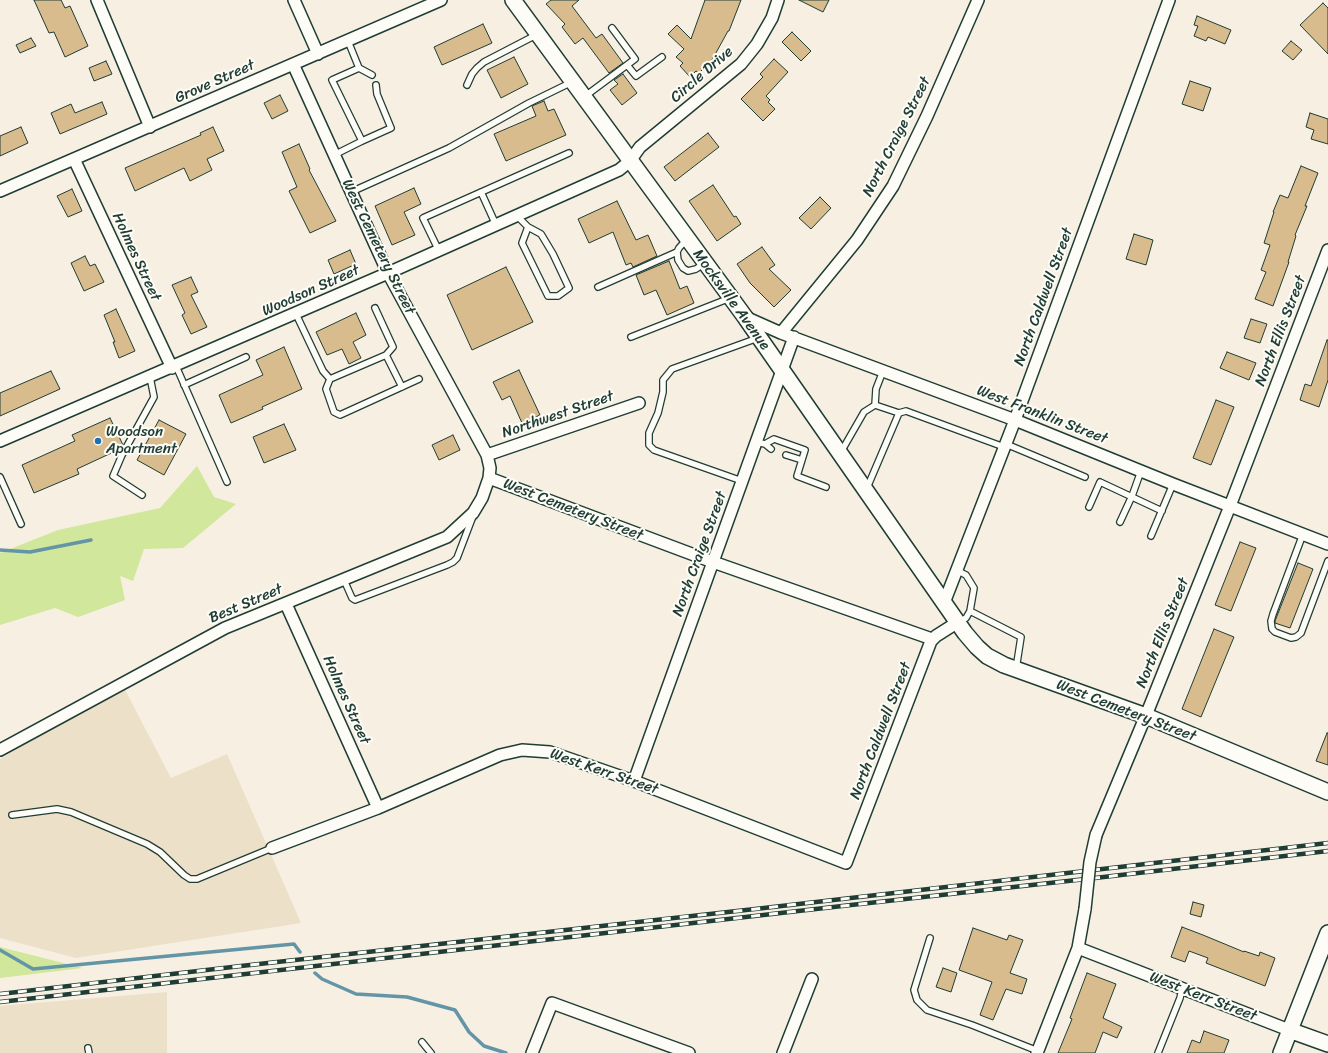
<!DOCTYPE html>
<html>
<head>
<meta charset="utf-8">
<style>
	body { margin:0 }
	canvas { display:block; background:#f6efe2 }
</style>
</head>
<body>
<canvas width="1328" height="1053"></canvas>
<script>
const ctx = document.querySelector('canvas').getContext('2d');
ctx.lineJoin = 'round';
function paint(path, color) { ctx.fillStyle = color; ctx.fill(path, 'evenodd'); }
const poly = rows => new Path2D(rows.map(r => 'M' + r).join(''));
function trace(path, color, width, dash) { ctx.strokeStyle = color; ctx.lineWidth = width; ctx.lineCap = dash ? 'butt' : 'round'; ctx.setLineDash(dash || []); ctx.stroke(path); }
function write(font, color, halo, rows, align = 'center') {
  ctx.font = font + ' Sriracha,sans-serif'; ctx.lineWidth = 4; ctx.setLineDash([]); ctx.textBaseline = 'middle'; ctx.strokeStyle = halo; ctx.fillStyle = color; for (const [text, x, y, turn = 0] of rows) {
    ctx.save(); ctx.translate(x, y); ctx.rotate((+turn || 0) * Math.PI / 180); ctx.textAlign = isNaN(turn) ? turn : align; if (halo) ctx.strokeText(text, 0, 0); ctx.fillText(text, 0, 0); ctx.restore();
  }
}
const built = poly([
	[123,686,171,778,227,754,301,923,76,958,0,938,0,759],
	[167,992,167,1053,0,1053,0,1006]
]);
const green = poly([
	[197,466,214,497,236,504,183,548,144,549,133,581,120,576,125,600,78,617,55,608,0,625,0,553,58,530,160,508],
	[0,947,83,968,0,978]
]);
const stream = poly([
	[0,550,30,552,91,540],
	[0,950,33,969,294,944,300,952],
	[315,973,322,979,356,994,407,997,455,1010,469,1032,484,1046,506,1053]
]);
const building = poly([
	[34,0,61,0,65,8,70,6,88,46,65,57,54,32,49,33,34,0],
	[551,0,579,0,572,6,596,38,602,34,623,63,609,73,583,38,575,44,562,27,565,24,546,4,551,0],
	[705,0,741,0,729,31,728,31,712,60,699,73,696,71,690,77,680,66,683,63,676,57,684,49,668,34,677,25,691,39,705,0],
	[799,0,829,0,823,12,799,0],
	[1323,3,1328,8,1328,54,1300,25,1323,3],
	[1197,16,1231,30,1225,44,1208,37,1206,41,1194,36,1198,26,1194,25,1197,16],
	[483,24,492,43,442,65,434,47,483,24],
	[792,32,811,51,801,61,782,42,792,32],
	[31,38,36,46,20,53,16,45,31,38],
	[1291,41,1302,50,1293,60,1282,51,1291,41],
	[514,57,528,84,501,98,487,70,514,57],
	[774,59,788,72,766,96,770,100,768,102,775,109,763,121,741,99,763,77,760,74,774,59],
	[106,61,112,74,94,81,89,68,106,61],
	[623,74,637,93,622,105,610,90,618,84,614,80,623,74],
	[1190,81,1211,88,1203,111,1182,104,1190,81],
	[280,95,288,111,272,119,264,103,280,95],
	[544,101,548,111,554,109,566,135,506,161,494,134,536,116,532,106,544,101],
	[102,102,107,114,60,134,51,113,71,104,75,113,102,102],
	[1310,113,1328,119,1328,144,1311,139,1314,130,1306,127,1310,113],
	[21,127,28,143,0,156,0,136,21,127],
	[213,127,224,151,207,159,212,170,190,181,184,168,135,191,125,168,201,135,200,133,213,127],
	[708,133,719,147,675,181,664,167,708,133],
	[299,144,310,169,309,170,336,221,310,233,289,191,297,187,282,152,299,144],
	[1301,166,1318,173,1305,206,1307,206,1295,235,1296,236,1288,262,1289,262,1273,306,1255,299,1266,272,1261,270,1270,245,1264,243,1274,212,1273,212,1280,195,1288,198,1301,166],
	[713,185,734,217,736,216,741,224,717,241,689,201,713,185],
	[414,188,421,204,404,212,415,235,392,245,375,206,414,188],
	[72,189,82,211,68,217,57,196,72,189],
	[820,197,831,208,811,229,799,218,820,197],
	[617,201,636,240,648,235,657,256,633,267,631,263,626,265,613,232,589,243,578,219,617,201],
	[1134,234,1153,240,1146,265,1126,259,1134,234],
	[762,247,775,265,769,269,791,290,774,307,750,283,737,264,762,247],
	[350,250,356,264,334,274,328,260,350,250],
	[85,256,90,266,95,264,104,282,84,291,71,263,85,256],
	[669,261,680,289,687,286,694,303,667,315,656,290,644,295,636,275,669,261],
	[506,267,533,322,472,350,447,295,506,267],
	[191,277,198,292,191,295,207,327,191,334,182,315,185,313,172,285,191,277],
	[116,309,135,351,119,358,113,342,115,342,104,315,116,309],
	[356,313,366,335,353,342,361,358,349,364,342,349,327,355,316,332,356,313],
	[1251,319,1267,324,1260,343,1244,338,1251,319],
	[1327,340,1328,340,1328,380,1319,407,1300,400,1305,384,1311,386,1327,340],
	[284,347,302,389,262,407,263,409,231,423,219,395,263,375,256,360,284,347],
	[1227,352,1256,363,1249,380,1220,368,1227,352],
	[519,370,540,415,522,423,510,396,502,400,493,382,519,370],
	[51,371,60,389,0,416,0,393,51,371],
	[1216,400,1234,407,1211,465,1193,458,1216,400],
	[110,418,123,445,120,449,77,469,79,474,34,493,22,465,75,441,72,435,110,418],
	[159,420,186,434,164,475,137,460,159,420],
	[284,424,296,450,264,463,253,437,284,424],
	[453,435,460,450,439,460,432,445,453,435],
	[1240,542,1256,548,1231,611,1215,605,1240,542],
	[1298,563,1313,569,1290,628,1275,623,1275,621,1298,563],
	[1214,629,1234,637,1201,717,1182,709,1214,629],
	[1327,733,1328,733,1328,765,1316,761,1327,733],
	[1193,902,1204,905,1201,917,1190,914,1193,902],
	[1182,927,1203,935,1244,952,1244,951,1259,956,1260,952,1275,958,1265,986,1206,963,1208,958,1189,951,1185,962,1171,957,1182,927],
	[973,928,1007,940,1009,935,1023,940,1010,973,1027,979,1022,994,1006,989,993,1020,980,1015,992,982,959,970,973,928],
	[943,968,957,973,951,992,936,987,943,968],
	[1087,973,1116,984,1103,1018,1122,1027,1117,1038,1103,1032,1095,1053,1058,1053,1072,1019,1070,1018,1087,973],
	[1204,1031,1229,1040,1224,1053,1187,1053,1192,1040,1200,1043,1204,1031]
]);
const lane = poly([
	[627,65,636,76,662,57],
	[359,68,372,75],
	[467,85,472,74,477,68,484,62,538,34],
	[584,97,635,59,612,28],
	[362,141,391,128,377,94,376,85],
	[334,155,362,141,332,80,359,68,348,41],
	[351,192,449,148,529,103,572,82],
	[481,192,496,225],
	[517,216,528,227,541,234,553,254,569,288,558,296,548,296,522,243,528,227],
	[687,239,679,248,677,252,678,260,683,268,688,271,696,269,705,263],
	[439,251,423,218,569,153],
	[598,287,677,252],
	[296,314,323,371,330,379,386,355,393,347,375,308],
	[631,337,730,298],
	[386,355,402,387],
	[176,366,227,482],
	[330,379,326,389,334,412,340,415,419,379],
	[184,385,246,357],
	[875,405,876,389,883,371],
	[756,442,765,444,774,439,805,450,797,476,826,487],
	[765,444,771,449],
	[1006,444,1085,477],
	[841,452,864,412,875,405,899,413],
	[786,455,802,460],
	[0,477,21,524],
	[742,481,654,450,649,445,649,433,658,413,663,392,663,380,672,369,758,338],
	[867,488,899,413,906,411,1004,447],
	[142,495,113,476,122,455,154,397,150,377],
	[1089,507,1100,482,1162,511],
	[1120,522,1132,496,1141,471],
	[1303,534,1273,614,1271,621,1272,629,1275,632,1291,638,1296,637,1301,633,1328,561],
	[1151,536,1173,484],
	[958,571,966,575,974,588,970,611,1021,637,1016,669],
	[344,580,352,598,355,600,447,565,453,562,457,558,473,516],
	[959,622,966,618,970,611],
	[12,815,57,809,71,812,147,844,160,852,184,875,190,879,197,879,272,848],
	[930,938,914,990,917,1000,927,1010,972,1025,1038,1051],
	[422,1042,431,1053],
	[88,1048,89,1053],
	[1158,1053,1180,998,1182,989]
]);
const street = poly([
	[97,0,150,127],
	[294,0,318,54],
	[293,64,388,273,487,455,490,468,489,478,713,562,932,639],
	[74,159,172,368],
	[0,191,441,0],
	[745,317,781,333,1015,420,1173,484,1328,544],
	[781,333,857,240,893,186,927,116,978,0],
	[0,441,388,273,619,170,630,161,640,147,741,64,757,44,772,18,778,0],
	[487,455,639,403],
	[944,603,1015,420,1169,0],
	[286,604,378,808],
	[0,750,225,628,447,537,473,513,482,498,489,478],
	[634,781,794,337],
	[1096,835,1149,708,1230,506,1328,250],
	[272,848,378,808,500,755,522,750,550,752,634,781,846,863,931,641,936,636,958,622],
	[1078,948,1289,1030],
	[532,1053,552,1003,689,1053],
	[783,1053,812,979],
	[1037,1053,1078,948,1085,909]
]);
const secondary = poly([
	[513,0,745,317,917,564,965,633,977,647,987,656,1004,665,1146,716,1328,792],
	[1289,1030,1328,1044],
	[1281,1053,1328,933]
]);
const rail = poly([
	[0,994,241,966,764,908,1328,843],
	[0,1002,851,905,1095,878,1328,851]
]);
const streetBridge = poly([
	[1085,909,1090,862,1096,835]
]);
const markers = [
	[98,441,4,"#1f6fb2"]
];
const streetNames = [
	["Circle Drive",702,75,-41],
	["Grove Street",215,82,-24],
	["North Craige Street",897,137,-63],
	["West Cemetery Street",378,247,64],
	["Holmes Street",136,257,65],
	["Woodson Street",311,291,-24],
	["North Caldwell Street",1044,297,-70],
	["Mocksville Avenue",731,300,54],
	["North Ellis Street",1281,331,-69],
	["Northwest Street",558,415,-19],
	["West Franklin Street",1042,415,21],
	["West Cemetery Street",573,510,21],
	["North Craige Street",700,554,-70],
	["Best Street",246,604,-23],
	["North Ellis Street",1163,633,-68],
	["Holmes Street",346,700,66],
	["West Cemetery Street",1126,711,21],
	["North Caldwell Street",881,731,-69],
	["West Kerr Street",604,772,19],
	["West Kerr Street",1203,997,21]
];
const poiNames = [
	["Woodson",106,432],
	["Apartment",106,449]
];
paint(built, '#ede0c9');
paint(green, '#d1e79c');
trace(stream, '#6495a7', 3.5);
paint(building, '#d9bc8e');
trace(building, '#1f3d34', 1);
trace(lane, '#1f3d34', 8);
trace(street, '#1f3d34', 14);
trace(secondary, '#1f3d34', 18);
trace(lane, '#fdfcf7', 5.5);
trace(street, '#fdfcf7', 11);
trace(secondary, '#fdfcf7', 15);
trace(rail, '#1f3d34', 4.5);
trace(rail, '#fdfcf7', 3, [9]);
trace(streetBridge, '#1f3d34', 14, []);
trace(streetBridge, '#fdfcf7', 11);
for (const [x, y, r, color] of markers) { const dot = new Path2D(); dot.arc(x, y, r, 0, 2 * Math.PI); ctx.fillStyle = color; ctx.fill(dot); trace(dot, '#fdfcf7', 1.5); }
write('15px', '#1f3d34', '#fdfcf7', streetNames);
write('15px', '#1f3d34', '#fdfcf7', poiNames, 'left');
</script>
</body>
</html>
